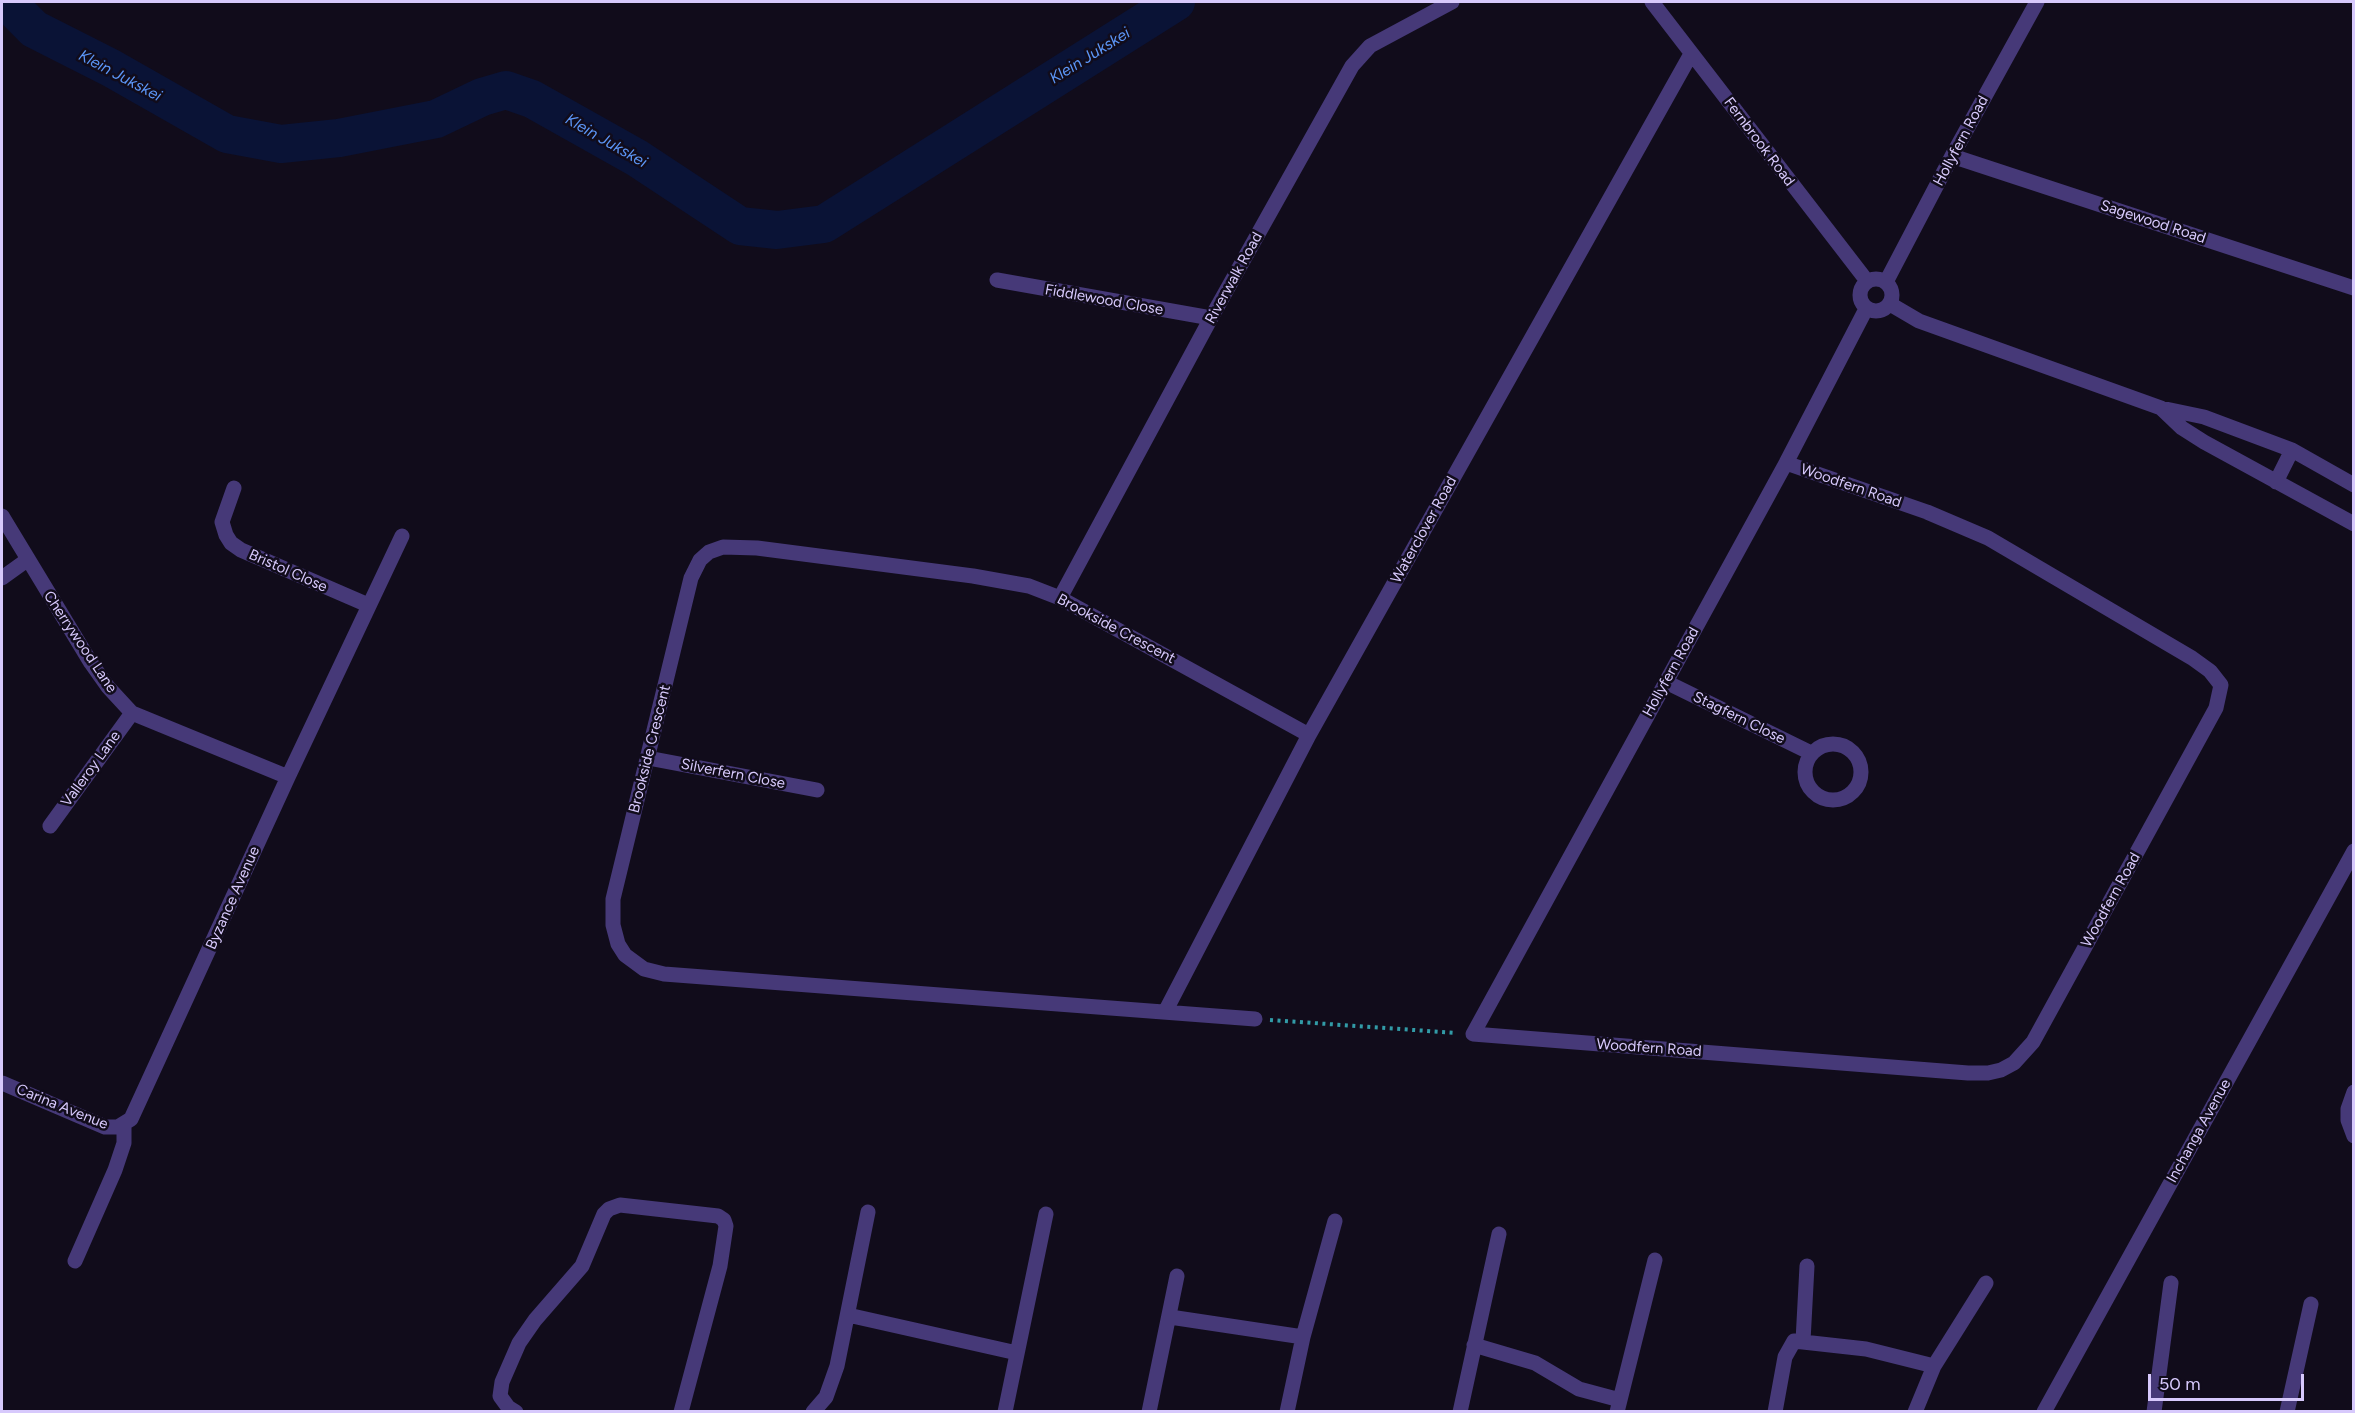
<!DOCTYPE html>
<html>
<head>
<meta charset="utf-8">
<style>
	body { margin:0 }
	#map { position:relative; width:2355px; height:1413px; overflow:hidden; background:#110c1b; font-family:Figtree,sans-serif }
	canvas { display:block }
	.frame { position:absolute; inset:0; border:3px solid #d7c9fc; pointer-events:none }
	.scale { position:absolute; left:2148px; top:1374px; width:156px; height:27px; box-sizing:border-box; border:3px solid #d7c9fc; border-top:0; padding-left:8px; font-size:18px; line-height:21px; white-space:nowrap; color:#d7c9fc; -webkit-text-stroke:4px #110c1b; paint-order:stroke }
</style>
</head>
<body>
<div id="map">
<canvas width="2355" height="1413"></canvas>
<div class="frame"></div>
<div class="scale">50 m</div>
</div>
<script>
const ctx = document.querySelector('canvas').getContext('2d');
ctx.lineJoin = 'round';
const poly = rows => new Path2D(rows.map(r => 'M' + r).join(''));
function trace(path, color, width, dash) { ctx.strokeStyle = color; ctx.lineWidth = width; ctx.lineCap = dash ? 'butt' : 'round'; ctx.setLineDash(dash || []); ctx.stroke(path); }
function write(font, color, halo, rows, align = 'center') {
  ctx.font = font + ' Figtree,sans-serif'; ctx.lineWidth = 5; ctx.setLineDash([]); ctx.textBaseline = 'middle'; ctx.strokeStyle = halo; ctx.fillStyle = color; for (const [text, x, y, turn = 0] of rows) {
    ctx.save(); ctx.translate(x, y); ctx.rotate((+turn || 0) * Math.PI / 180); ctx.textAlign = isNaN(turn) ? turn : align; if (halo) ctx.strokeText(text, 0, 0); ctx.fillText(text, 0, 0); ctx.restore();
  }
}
const river = poly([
	[7,2,34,29,111,68,227,134,281,144,339,138,436,119,482,97,506,90,532,99,637,158,740,226,777,230,824,224,1176,2]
]);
const path = poly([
	[1270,1020,1457,1033]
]);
const minor = poly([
	[1652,2,1867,281],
	[1952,156,2354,288],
	'1860 295a16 16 0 1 1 32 0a16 16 0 1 1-32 0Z',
	[997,280,1211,318],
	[1886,282,1952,156,2037,2],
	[1890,304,1919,321,2161,408,2204,417,2292,450,2354,485],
	[2161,408,2182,428,2204,442,2354,524],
	[1786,463,1927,512,1988,538,2192,658,2210,671,2221,685,2216,708,2033,1042,2014,1063,2001,1070,1988,1073,1968,1073,1473,1034,1786,463,1866,309],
	[2276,482,2292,450],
	[234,488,222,522,226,535,231,543,241,550,368,605],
	[2,516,91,663,108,687,132,713,288,777],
	[2,578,27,560],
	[1060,598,1211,318,1352,66,1370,46,1452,2],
	[1666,682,1811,753],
	'1805 772a28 28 0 1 1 56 0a28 28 0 1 1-56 0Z',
	[648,758,817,790],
	[50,826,132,713],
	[1165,1012,1309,735,1691,54],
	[1255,1019,664,974,644,969,625,955,618,944,613,925,613,899,691,578,700,560,709,552,723,547,757,548,973,576,1029,586,1060,598,1309,735],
	[2,1083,105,1127,118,1127,131,1119,288,777,402,536],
	[2354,1092,2348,1109,2348,1120,2354,1136],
	[75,1261,115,1170,124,1143,124,1125],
	[848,1315,1017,1353],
	[1170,1317,1303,1337],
	[1803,1341,1807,1266],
	[1474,1345,1535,1363,1579,1389,1620,1400],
	[516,1412,508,1407,500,1396,502,1382,519,1343,535,1320,582,1266,604,1214,609,1209,620,1205,718,1216,724,1220,726,1226,720,1266,681,1412],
	[813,1412,826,1397,837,1366,868,1212],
	[1005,1412,1046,1214],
	[1149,1412,1177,1276],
	[1287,1412,1303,1337,1335,1221],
	[1460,1412,1499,1234],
	[1617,1412,1655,1260],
	[1775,1412,1785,1357,1794,1341,1866,1349,1934,1366],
	[1915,1412,1934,1366,1986,1283],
	[2044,1412,2354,851],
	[2154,1412,2171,1283],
	[2287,1412,2311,1304]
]);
const streetNames = [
	["Hollyfern Road",1961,141,-62],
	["Fernbrook Road",1759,142,53],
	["Sagewood Road",2153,222,18],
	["Riverwalk Road",1234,278,-61],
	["Fiddlewood Close",1104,300,10],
	["Woodfern Road",1851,486,19],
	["Waterclover Road",1424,530,-61],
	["Bristol Close",288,571,24],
	["Brookside Crescent",1116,629,28],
	["Cherrywood Lane",80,642,56],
	["Hollyfern Road",1671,672,-61],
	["Stagfern Close",1739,718,26],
	["Brookside Crescent",650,749,-76],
	["Valleroy Lane",91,769,-54],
	["Silverfern Close",733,774,11],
	["Byzance Avenue",233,898,-66],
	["Woodfern Road",2111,900,-61],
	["Woodfern Road",1649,1048,4],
	["Carina Avenue",62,1107,22],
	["Inchanga Avenue",2199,1131,-61]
];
const waterNames = [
	["Klein Jukskei",1090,56,-32],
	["Klein Jukskei",120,76,28],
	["Klein Jukskei",606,141,30]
];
trace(river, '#0a1336', 38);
trace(path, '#329ba7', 4, [3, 4.5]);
trace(minor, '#463978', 15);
write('15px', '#d7c9fc', '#110c1b', streetNames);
write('italic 16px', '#5c96f7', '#110c1b', waterNames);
</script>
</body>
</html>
